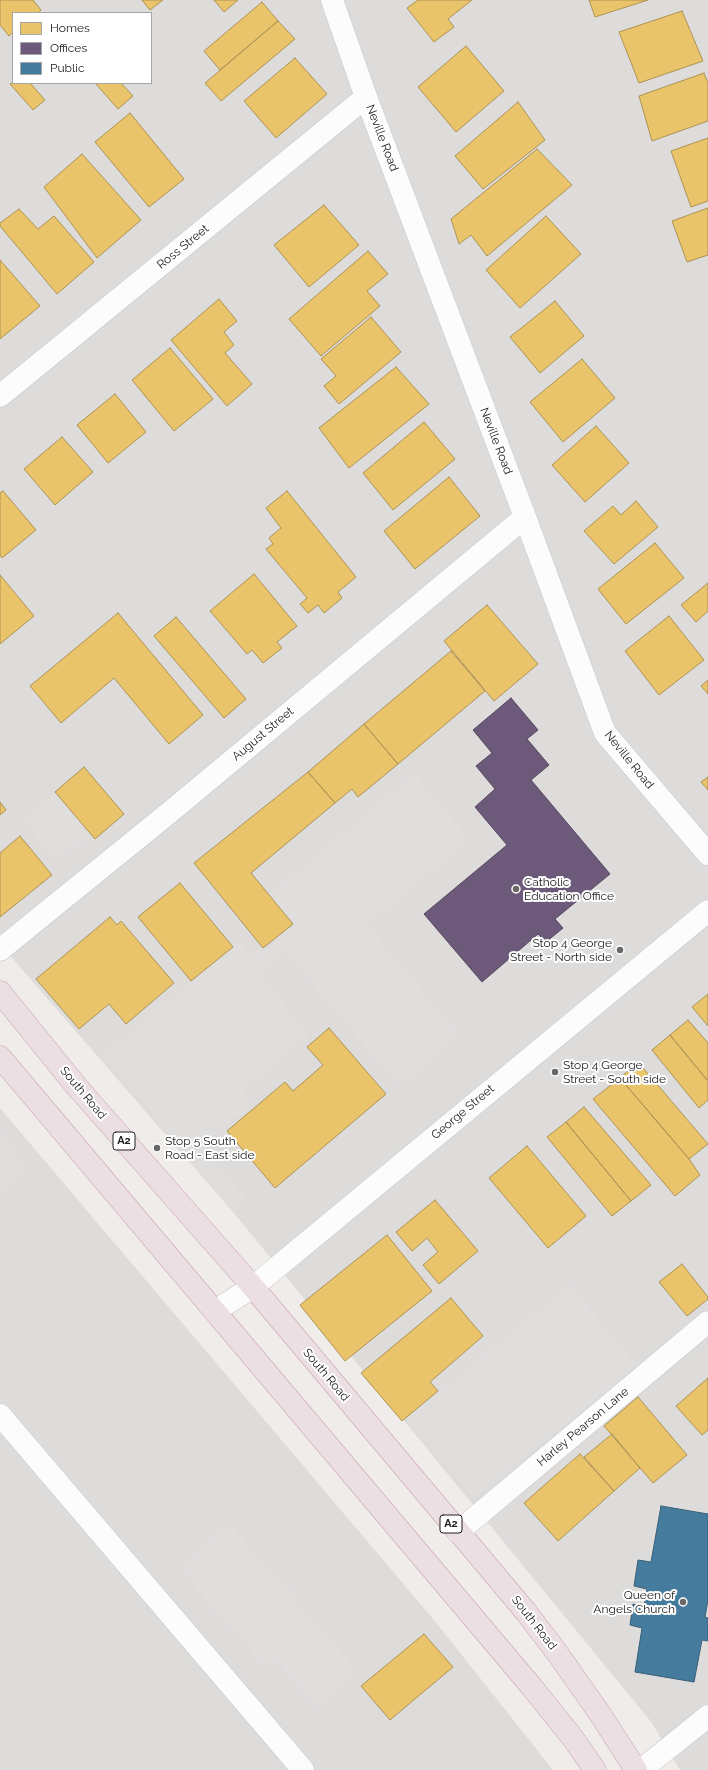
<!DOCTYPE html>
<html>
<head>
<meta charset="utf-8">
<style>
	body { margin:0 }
	#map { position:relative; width:708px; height:1770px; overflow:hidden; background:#efece9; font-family:Raleway,sans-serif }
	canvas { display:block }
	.legend { position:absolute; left:12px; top:12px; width:140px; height:72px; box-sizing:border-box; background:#fff; border:1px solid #a6a6a6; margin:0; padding:5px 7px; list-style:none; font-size:12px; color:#212121 }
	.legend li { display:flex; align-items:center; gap:8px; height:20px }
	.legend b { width:20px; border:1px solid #a6a6a6 }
</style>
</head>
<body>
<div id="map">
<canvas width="708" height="1770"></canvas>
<ul class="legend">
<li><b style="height:11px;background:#e9c46a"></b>Homes</li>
<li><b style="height:11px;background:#6d597a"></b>Offices</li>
<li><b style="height:11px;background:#457b9d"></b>Public</li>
</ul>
</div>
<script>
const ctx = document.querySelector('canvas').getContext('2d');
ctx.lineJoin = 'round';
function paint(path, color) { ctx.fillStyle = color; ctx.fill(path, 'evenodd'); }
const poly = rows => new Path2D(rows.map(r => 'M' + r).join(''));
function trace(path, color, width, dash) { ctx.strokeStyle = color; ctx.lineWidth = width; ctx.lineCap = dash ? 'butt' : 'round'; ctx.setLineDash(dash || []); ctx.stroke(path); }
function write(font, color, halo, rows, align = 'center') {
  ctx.font = font + ' Raleway,sans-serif'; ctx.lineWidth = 4; ctx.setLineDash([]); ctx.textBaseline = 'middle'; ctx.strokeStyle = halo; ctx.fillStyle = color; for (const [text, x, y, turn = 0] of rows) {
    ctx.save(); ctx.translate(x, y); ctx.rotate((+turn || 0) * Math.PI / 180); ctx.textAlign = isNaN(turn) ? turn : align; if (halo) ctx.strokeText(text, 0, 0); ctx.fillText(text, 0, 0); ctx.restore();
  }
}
const residential = poly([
	[0,0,708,0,708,1770,680,1770,652,1723,233,1212,0,944],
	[13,13,151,13,151,83,13,83],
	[0,1108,434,1620,553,1770,0,1770]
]);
const parking = poly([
	[415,774,470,840,368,925,460,1036,399,1087,286,952,259,974,310,1035,243,1091,252,1104,202,1145,247,1200,233,1212,102,1055,239,941,254,959,294,926,269,895],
	[55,792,89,833,57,861,22,819],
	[0,1134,30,1168,0,1194],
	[570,1285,637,1366,473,1499,406,1418],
	[230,1524,359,1673,318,1708,276,1660,266,1669,178,1567]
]);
const homes = poly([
	[0,0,33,0,41,10,38,13,13,13,13,32,9,36,0,25,0,0],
	[142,0,163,0,150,10,142,0],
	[214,0,238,0,224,12,214,0],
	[418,0,472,0,448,19,454,27,434,42,407,8,418,0],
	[589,0,648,0,595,17,589,0],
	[262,2,278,21,220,70,204,51,262,2],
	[682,11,703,61,639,83,619,32,682,11],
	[278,21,295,39,221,101,205,83,278,21],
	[466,46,504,91,456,132,418,87,466,46],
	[295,58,327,94,276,138,244,101,295,58],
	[704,73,708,83,708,121,652,141,639,96,704,73],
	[13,82,30,83,45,100,33,110,10,84,13,82],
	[95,83,121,83,133,96,118,109,95,83],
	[518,102,545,140,483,189,455,156,518,102],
	[130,113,184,179,149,207,95,142,130,113],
	[708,138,708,201,691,207,671,151,708,138],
	[537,149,572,185,487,256,471,235,459,244,451,219,537,149],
	[82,154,141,220,97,258,44,187,82,154],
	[324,205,359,245,309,287,274,245,324,205],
	[708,208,708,255,687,262,672,221,708,208],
	[19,209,38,229,54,216,94,262,57,294,0,226,0,223,19,209],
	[546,216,581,254,520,308,486,270,546,216],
	[368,251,388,274,367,291,380,306,321,356,289,319,368,251],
	[0,260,40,306,0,339,0,260],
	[219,299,237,321,224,332,234,345,225,353,252,384,227,406,171,340,219,299],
	[555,301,584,336,540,373,510,337,555,301],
	[371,317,401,352,339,404,324,386,336,376,321,359,371,317],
	[170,348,213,399,174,431,132,380,170,348],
	[582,359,615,398,563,442,530,402,582,359],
	[396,367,429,404,349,468,319,428,396,367],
	[115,394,146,432,108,463,77,425,115,394],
	[424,422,455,459,393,510,363,473,424,422],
	[596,426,629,463,585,502,552,465,596,426],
	[62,437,93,472,55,505,24,469,62,437],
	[449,477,480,516,415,569,384,531,449,477],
	[3,491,36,530,2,558,0,555,0,493,3,491],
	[287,491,356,577,338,592,342,598,324,613,318,605,308,613,300,604,307,598,266,549,273,544,269,538,281,528,266,508,287,491],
	[636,501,658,527,614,564,584,531,613,506,621,515,636,501],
	[655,543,684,578,626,624,598,589,655,543],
	[254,574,297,626,277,642,282,648,263,663,252,650,247,654,210,611,254,574],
	[0,575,34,616,0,644,0,575],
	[708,583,708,611,696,622,681,605,708,583],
	[487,605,538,664,494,701,444,641,487,605],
	[118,613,203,715,169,744,114,678,61,723,30,686,118,613],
	[669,616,704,660,659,695,625,651,669,616],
	[176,617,246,699,224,718,154,636,176,617],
	[451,651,485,691,398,764,364,724,451,651],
	[708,680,708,694,701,686,708,680],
	[364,724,398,764,358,797,352,789,335,803,308,772,364,724],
	[84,767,124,814,95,839,55,792,84,767],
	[308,772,335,803,251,873,293,924,263,948,194,863,308,772],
	[708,777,708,790,701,782,708,777],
	[0,802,6,810,0,815,0,802],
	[20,836,52,875,0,917,0,853,20,836],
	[180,883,233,947,191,981,138,917,180,883],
	[110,917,117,925,121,921,174,983,126,1024,109,1004,79,1029,36,979,110,917],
	[708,994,708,1026,692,1007,708,994],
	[688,1020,708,1043,708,1081,670,1035,688,1020],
	[329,1028,386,1094,275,1188,227,1131,285,1082,293,1091,323,1065,307,1047,329,1028],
	[670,1035,708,1081,708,1100,699,1108,652,1050,670,1035],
	[638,1062,708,1144,689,1159,620,1078,638,1062],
	[620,1078,689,1159,700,1175,675,1196,593,1099,620,1078],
	[584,1107,651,1185,631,1201,566,1122,584,1107],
	[566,1122,631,1201,612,1216,547,1137,566,1122],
	[527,1146,586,1216,548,1248,489,1178,527,1146],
	[435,1200,478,1251,439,1284,423,1265,438,1252,427,1238,412,1251,396,1232,435,1200],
	[387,1235,432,1291,345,1361,300,1305,387,1235],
	[682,1264,708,1297,708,1299,687,1316,659,1282,682,1264],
	[451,1298,483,1336,430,1382,438,1391,402,1421,361,1373,451,1298],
	[708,1378,708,1430,702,1435,676,1406,708,1378],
	[638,1397,687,1455,653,1483,604,1426,638,1397],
	[612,1434,640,1468,614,1491,584,1457,612,1434],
	[580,1454,614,1491,558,1541,524,1503,580,1454],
	[424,1634,453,1667,390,1720,361,1686,424,1634]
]);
const offices = poly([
	[511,698,538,730,527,739,549,765,531,780,610,874,555,919,563,928,546,942,538,934,482,982,424,914,507,845,475,807,495,789,476,766,492,753,473,730,511,698]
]);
const public = poly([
	[661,1506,708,1514,708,1600,705,1617,708,1618,708,1641,702,1640,694,1682,635,1672,642,1628,630,1625,633,1604,644,1607,647,1589,634,1586,638,1560,651,1562,661,1506]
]);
const minor = poly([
	[332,0,366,97,525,517,605,733,708,854],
	[0,396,366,97],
	[0,950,170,812,525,517],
	[215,1311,253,1287,708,911],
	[0,1415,303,1770],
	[458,1532,708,1322],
	[641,1770,708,1716]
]);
const highway = poly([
	[0,992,77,1087,253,1287,526,1612,558,1654,600,1714,636,1770],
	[0,1057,531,1686,572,1737,595,1770]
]);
const markers = [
	[516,889,4,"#696867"],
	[620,950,4,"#696867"],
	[555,1072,4,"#696867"],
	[157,1148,4,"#696867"],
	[683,1602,4,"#696867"]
];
const shields = [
	[124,1141,22],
	[451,1524,22]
];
const shieldNames = [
	["A2",124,1141],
	["A2",451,1524]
];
const streetNames = [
	["Neville Road",382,138,69],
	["Ross Street",183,247,-39],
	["Neville Road",496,441,69],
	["August Street",263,734,-40],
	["Neville Road",629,760,51],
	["South Road",83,1093,50],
	["George Street",463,1112,-40],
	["South Road",326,1375,50],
	["Harley Pearson Lane",583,1427,-40],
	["South Road",534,1623,52]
];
const poiNames = [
	["Catholic",524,882],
	["Education Office",524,896],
	["Stop 4 George",612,943,"right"],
	["Street - North side",612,957,"right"],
	["Stop 4 George",563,1065],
	["Street - South side",563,1079],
	["Stop 5 South",165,1141],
	["Road - East side",165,1155],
	["Queen of",675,1595,"right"],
	["Angels Church",675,1609,"right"]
];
paint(residential, '#dedcdb');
paint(parking, '#dfdedd');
paint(homes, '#e9c46a');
trace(homes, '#ad9354', 1);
paint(offices, '#6d597a');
trace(offices, '#56485f', 1);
paint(public, '#457b9d');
trace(public, '#3a6078', 1);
trace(minor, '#c6c5c4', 23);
trace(highway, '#c59faf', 23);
trace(minor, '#fdfcfc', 22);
trace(highway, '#ecdfe3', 22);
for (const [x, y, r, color] of markers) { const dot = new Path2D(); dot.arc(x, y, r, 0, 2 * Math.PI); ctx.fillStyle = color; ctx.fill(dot); trace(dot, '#fff', 1.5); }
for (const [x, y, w] of shields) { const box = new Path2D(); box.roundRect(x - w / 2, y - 9, w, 18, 3); ctx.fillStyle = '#fff'; ctx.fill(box); trace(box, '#212121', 1); }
write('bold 11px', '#212121', null, shieldNames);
write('12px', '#212121', '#fff', streetNames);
write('12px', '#212121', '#fff', poiNames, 'left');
</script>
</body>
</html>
